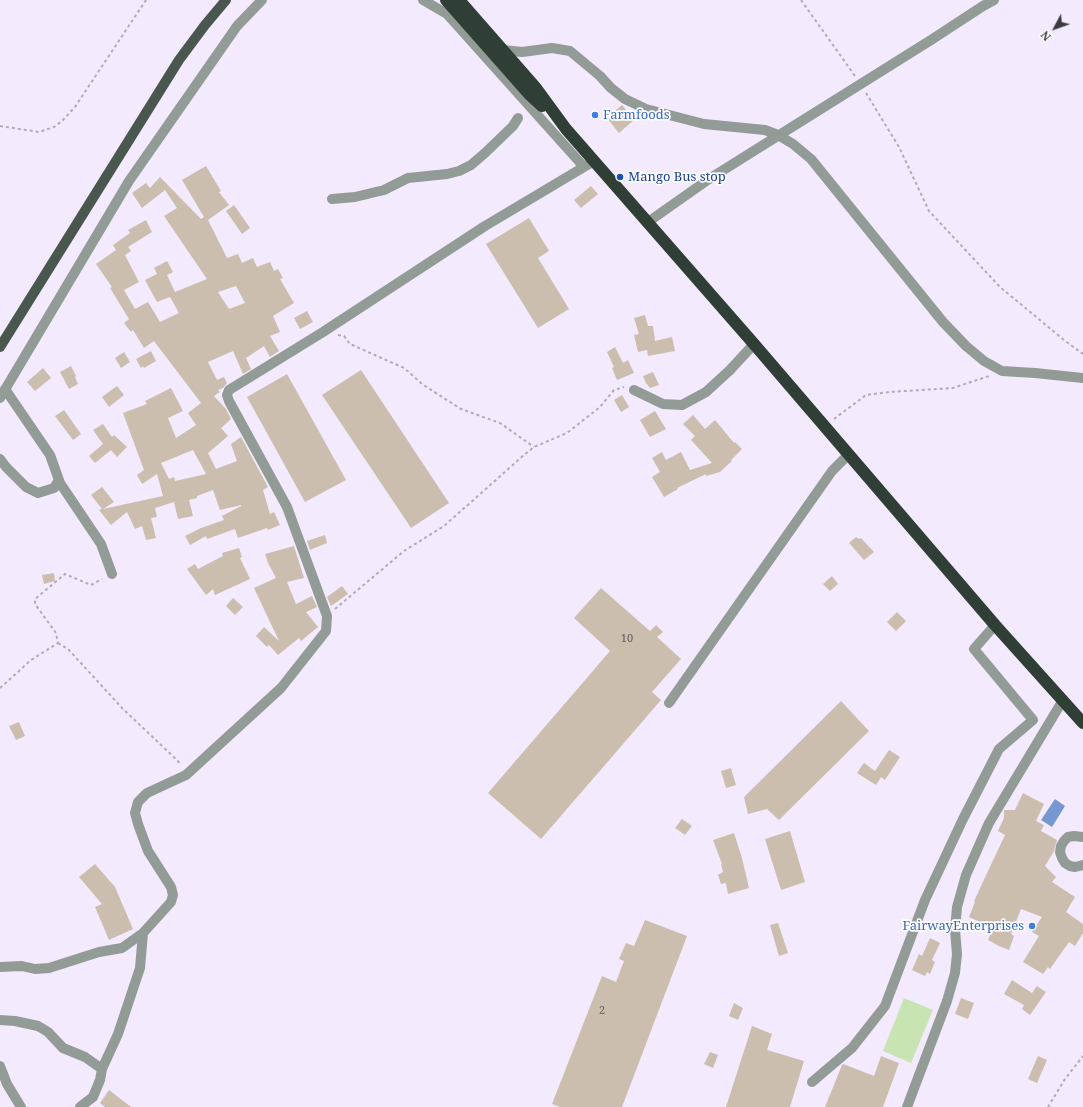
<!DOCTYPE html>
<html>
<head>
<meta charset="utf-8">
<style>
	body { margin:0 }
	#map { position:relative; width:1083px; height:1107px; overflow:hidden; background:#f3eafd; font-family:"Noto Serif",serif }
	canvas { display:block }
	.north { position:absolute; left:1035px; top:8px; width:40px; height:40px; -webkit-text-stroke:3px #fdfbff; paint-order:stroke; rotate:229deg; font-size:11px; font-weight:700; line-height:16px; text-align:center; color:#3c3940 }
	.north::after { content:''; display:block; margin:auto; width:14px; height:18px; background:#3c3940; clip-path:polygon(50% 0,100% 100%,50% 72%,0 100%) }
</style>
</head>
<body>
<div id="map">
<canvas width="1083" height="1107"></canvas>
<div class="north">N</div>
</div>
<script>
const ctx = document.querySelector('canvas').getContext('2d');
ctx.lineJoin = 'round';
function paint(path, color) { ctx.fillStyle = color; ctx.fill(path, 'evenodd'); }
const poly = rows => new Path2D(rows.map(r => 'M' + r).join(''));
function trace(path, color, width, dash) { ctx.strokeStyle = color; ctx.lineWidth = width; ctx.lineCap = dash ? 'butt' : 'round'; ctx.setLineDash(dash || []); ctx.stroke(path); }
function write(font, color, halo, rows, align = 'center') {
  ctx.font = font + ' "Noto Serif",serif'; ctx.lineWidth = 3.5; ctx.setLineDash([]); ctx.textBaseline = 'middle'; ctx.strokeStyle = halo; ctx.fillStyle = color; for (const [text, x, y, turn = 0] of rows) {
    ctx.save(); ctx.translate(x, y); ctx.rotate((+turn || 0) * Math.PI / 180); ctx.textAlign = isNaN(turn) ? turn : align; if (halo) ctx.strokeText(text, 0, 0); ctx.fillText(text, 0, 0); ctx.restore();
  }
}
const green = poly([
	[904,998,933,1010,911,1063,883,1051]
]);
const water = poly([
	[1055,799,1065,806,1052,827,1041,820]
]);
const building = poly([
	[622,105,634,120,619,133,607,118],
	[206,166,221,191,219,192,229,205,208,220,227,258,238,254,242,263,253,258,257,267,270,262,274,271,278,269,283,278,280,279,294,303,273,316,280,332,270,336,279,351,270,357,264,346,246,358,251,369,243,374,233,351,208,362,217,380,224,377,227,383,223,388,218,390,220,392,214,396,226,409,231,419,221,428,228,436,208,453,216,469,237,461,231,444,241,437,268,487,263,490,270,514,274,512,280,525,268,530,267,528,238,538,235,529,207,539,206,536,190,545,185,536,201,528,224,520,222,516,241,506,241,505,220,510,213,490,197,496,197,498,189,500,193,516,178,519,174,502,155,508,157,517,151,518,156,538,146,540,142,526,135,529,127,512,111,525,99,510,102,509,91,495,102,487,114,502,103,509,163,496,157,474,142,484,137,475,144,470,123,413,147,404,145,401,171,388,183,411,168,418,176,438,196,425,188,413,201,403,154,341,144,348,133,330,131,332,124,323,129,319,110,288,112,287,96,264,116,250,113,245,130,233,128,230,146,220,152,232,128,247,131,251,125,255,139,282,124,290,135,309,148,302,160,322,179,313,170,297,157,302,145,280,157,274,154,268,167,261,173,272,167,275,175,292,207,279,164,216,177,208,165,190,142,208,132,193,146,183,150,188,160,177,201,219,204,217,182,180],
	[236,286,245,303,229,309,218,292],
	[193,450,206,474,175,481,174,477,169,479,161,463],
	[591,186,598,194,581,208,574,200],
	[234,205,250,228,242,234,226,211],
	[529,218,549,251,538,258,569,309,538,328,486,244],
	[307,311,313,322,300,329,294,318],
	[645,315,648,326,653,326,655,341,672,337,675,351,648,356,647,350,638,352,634,335,639,334,634,318],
	[615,347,623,363,628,360,634,373,617,380,612,368,614,367,607,352],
	[151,351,156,361,144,368,143,366,141,368,136,359],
	[124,352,130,362,121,368,115,358],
	[71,366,76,376,75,377,78,384,69,389,60,372],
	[43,368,51,378,35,391,27,382],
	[361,370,449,503,411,528,322,395],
	[653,372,659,385,650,388,646,383,643,376],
	[287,374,346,480,305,502,247,397],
	[117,386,124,395,109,407,102,397],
	[622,395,629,407,621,412,614,400],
	[64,410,81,434,73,440,55,416],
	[655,411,666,429,650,437,640,420],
	[693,415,705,429,715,420,734,443,735,442,742,449,731,460,732,461,720,472,706,476,706,474,677,488,678,489,664,497,652,477,660,472,652,458,662,452,666,460,681,452,690,470,712,463,691,440,695,436,683,424],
	[103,424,112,437,114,435,127,447,117,457,111,450,95,463,89,456,103,444,93,430],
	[325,535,327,543,310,550,307,541],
	[856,537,859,539,861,538,874,552,864,560,849,543],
	[294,546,304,578,287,582,296,604,312,596,317,607,306,612,318,627,301,641,299,638,278,655,269,645,267,647,256,636,264,627,279,641,254,588,276,578,268,563,265,554],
	[239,548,242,557,240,558,250,579,215,595,213,589,206,595,187,569,195,564,198,569,223,556,222,553],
	[54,573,55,581,44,584,42,575],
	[832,576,838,584,830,591,823,584],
	[342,586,348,594,331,606,327,597],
	[601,588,650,631,656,625,663,632,657,637,681,659,652,692,661,700,541,839,488,793,610,651,574,618],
	[233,598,243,607,235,615,226,606],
	[897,612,906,621,896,631,887,622],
	[841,701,869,731,779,820,767,809,748,814,744,797],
	[19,722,25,736,16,740,9,726],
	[889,750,900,757,885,780,881,777,876,785,857,773,864,763,875,771],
	[731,768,736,785,726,788,721,771],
	[1023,793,1044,804,1036,821,1044,825,1041,831,1057,840,1054,851,1045,866,1056,877,1052,882,1075,897,1066,912,1083,924,1083,933,1075,946,1069,942,1050,969,1048,967,1043,974,1023,962,1039,936,1032,932,1042,917,1021,909,1011,934,1014,936,1009,950,999,946,988,940,993,928,969,917,975,902,974,901,1005,835,998,831,1004,818,1004,810,1015,810],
	[682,819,692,826,685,835,675,828],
	[790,831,805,882,781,890,765,839],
	[734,833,742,858,749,888,728,894,726,883,721,884,718,875,723,872,721,864,722,864,713,840],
	[95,864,115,887,133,929,109,940,95,907,102,904,79,877],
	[645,920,687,936,622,1107,560,1107,552,1104,602,976,616,982,624,961,619,959,626,943,634,946],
	[778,923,788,953,779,956,770,925],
	[930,938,940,943,932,960,935,962,930,974,927,972,925,976,912,970,919,954,922,956],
	[1012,980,1032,993,1037,986,1046,992,1030,1015,1022,1009,1024,1005,1004,994],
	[961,998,974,1003,968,1019,955,1014],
	[734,1003,743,1008,738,1020,729,1016],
	[752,1026,772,1034,767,1050,804,1061,790,1107,726,1107],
	[710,1052,718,1055,713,1068,704,1064],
	[881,1056,899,1063,883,1107,825,1107,842,1065,843,1064,874,1076],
	[1038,1056,1047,1060,1037,1083,1028,1079],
	[109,1090,131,1107,105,1107,100,1103]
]);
const path = poly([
	[801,0,855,76],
	[866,93,899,147,929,211,1000,287,1064,340,1083,354],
	[0,126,39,132,54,127,62,121,75,107,146,0],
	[338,335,344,336,350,344,404,368,422,384,461,409,500,423,534,447],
	[834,419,866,395,889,392,953,388,989,376],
	[335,609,404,551,444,526,524,455,534,447,567,433,600,407,614,390,624,387],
	[58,643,68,649,123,709,178,761,180,765],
	[0,688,31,660,58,643,56,633,35,604,35,599,65,574,91,585,102,579],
	[1048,1107,1065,1079,1083,1056]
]);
const minor = poly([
	[423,0,447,14,584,167],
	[503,50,522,52,552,48,570,51,600,76,611,88,625,99,646,109,704,124,765,130,778,135,793,144,811,159,943,322,966,346,984,361,1002,371,1035,373,1083,378],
	[332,199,355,197,384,190,408,178,447,174,459,171,471,165,485,153,513,126,518,118],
	[648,222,709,179,931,40,983,6,994,0],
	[5,389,50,455,60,483,101,544,112,574],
	[634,390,663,404,682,405,706,392,730,370,754,344],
	[0,398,129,181,237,26,262,0],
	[0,459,6,467,26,487,38,493,54,488,59,480],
	[669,703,832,471,849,454],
	[1083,837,1074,836,1068,837,1064,841,1061,846,1060,852,1062,858,1065,863,1070,866,1075,867,1083,865],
	[0,967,22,966,35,969,49,968,99,952,122,948,143,933,171,902,173,895,171,887,148,851,138,824,135,813,138,802,147,793,186,775,281,688,326,631,327,616,287,507,229,401,227,395,229,390,323,332,485,226,594,161],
	[0,1020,15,1021,38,1026,48,1032,63,1048,85,1057,102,1069],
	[0,1066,7,1084,21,1107],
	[812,1082,852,1048,885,1006,925,900,963,819,999,749,1033,720,974,649,995,625],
	[80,1107,93,1097,100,1080,102,1069,118,1034,140,968,143,933],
	[907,1107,947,1001,955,973,957,954,955,930,957,907,966,875,989,823,1063,700]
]);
const major = poly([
	[0,347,179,60,205,25,226,0]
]);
const highway = poly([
	[446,0,529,94,542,106],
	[459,0,536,88,566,129,754,344,995,625,1083,723]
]);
const markers = [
	[595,115,4,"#3f7fe0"],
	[620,177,4,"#1a4fb4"],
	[1032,926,4,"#3f7fe0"]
];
const numberNames = [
	["10",627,639],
	["2",602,1011]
];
const shopNames = [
	["Farmfoods",603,115],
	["FairwayEnterprises",1024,926,"right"]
];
const transitNames = [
	["Mango Bus stop",628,177]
];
paint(green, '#c7e4b2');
paint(water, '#7797d1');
paint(building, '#cbbeae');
trace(path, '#b1aab9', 2, [3, 3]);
trace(minor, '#939b96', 10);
trace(major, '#49574e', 10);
trace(highway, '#303f35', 12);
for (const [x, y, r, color] of markers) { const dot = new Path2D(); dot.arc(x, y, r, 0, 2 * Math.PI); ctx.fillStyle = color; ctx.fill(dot); trace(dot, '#fdfbff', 1.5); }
write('11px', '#605a5c', null, numberNames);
write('13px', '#366cbe', '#fdfbff', shopNames, 'left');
write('13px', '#164399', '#fdfbff', transitNames, 'left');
</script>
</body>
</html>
